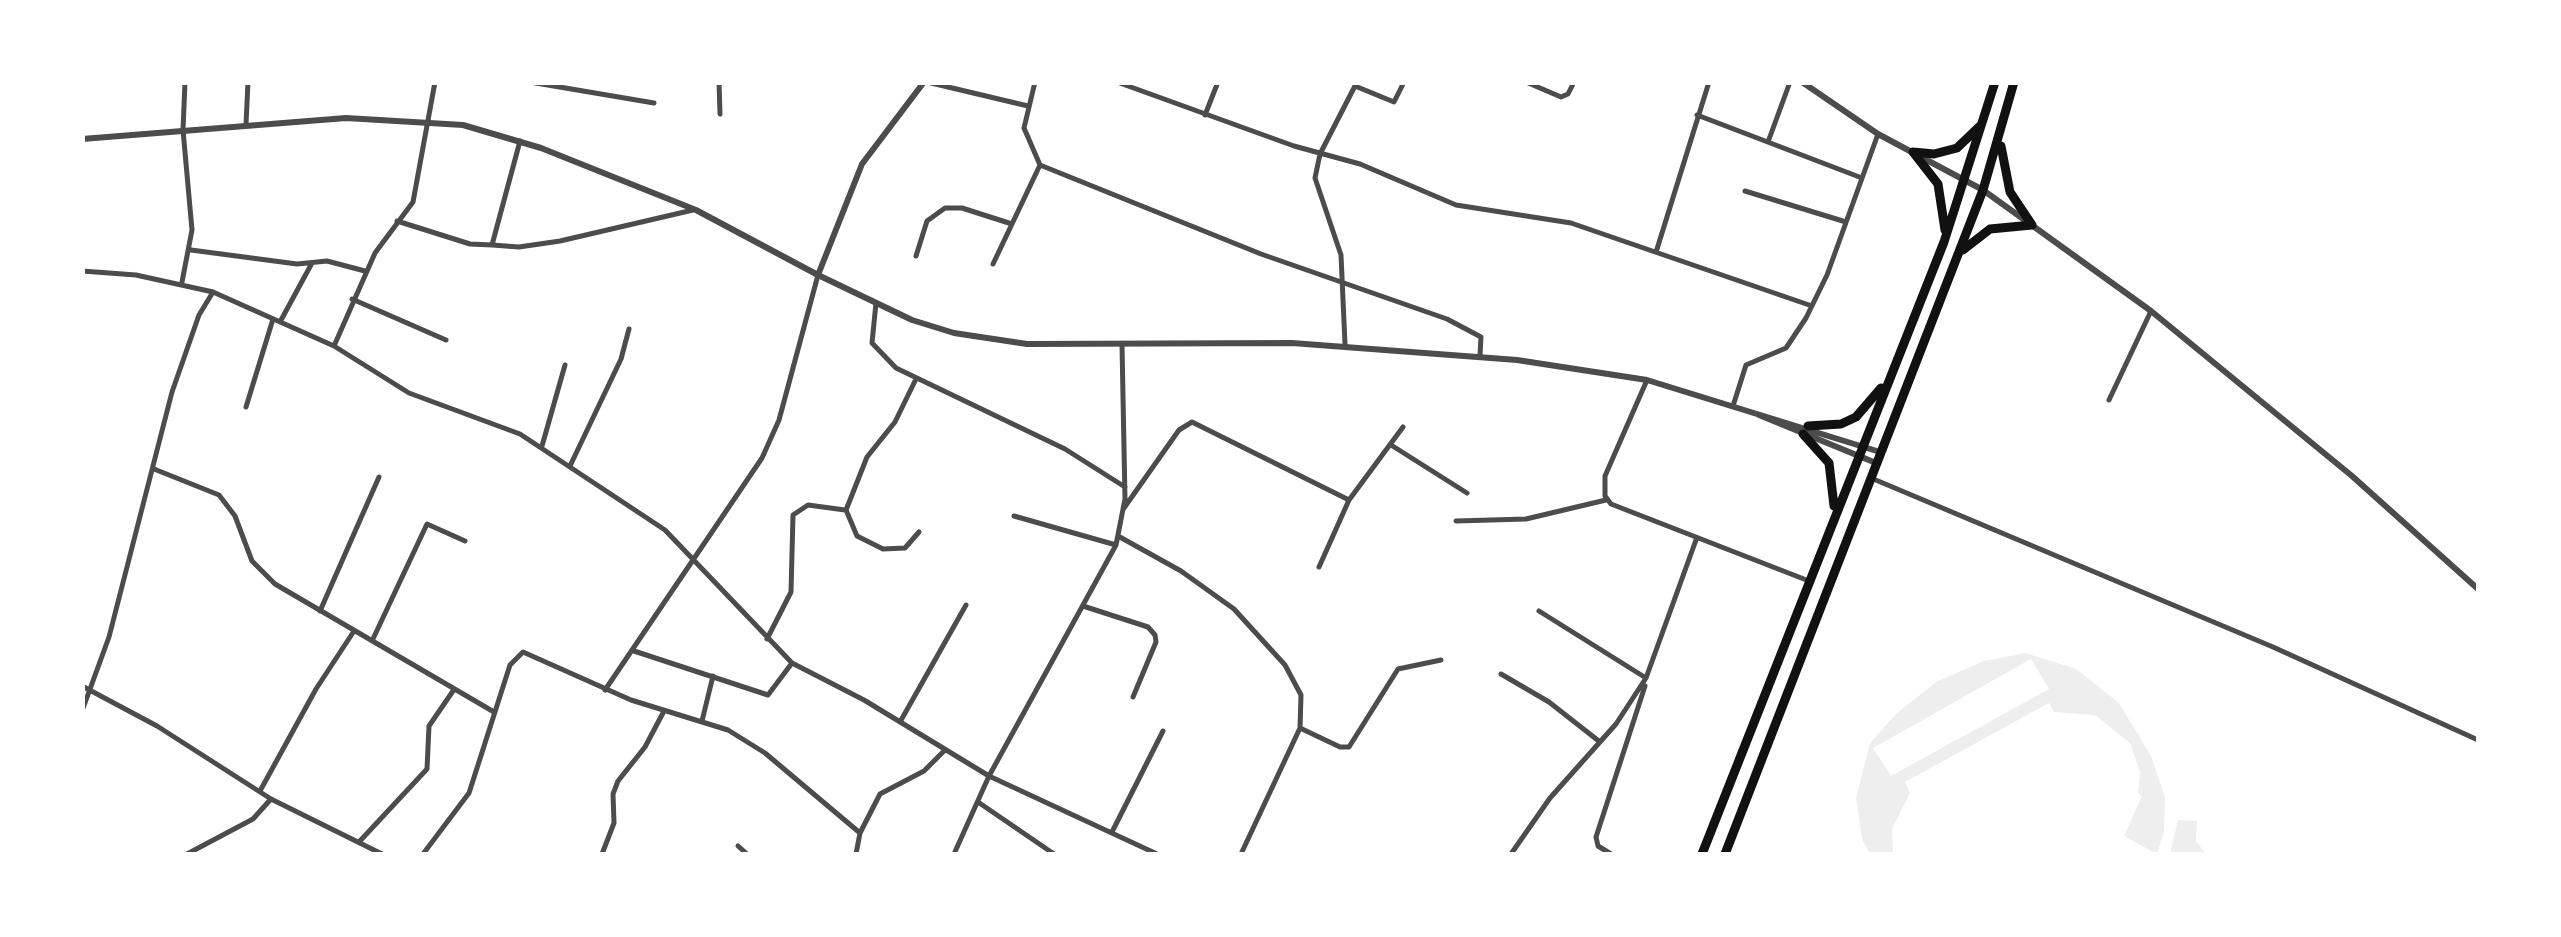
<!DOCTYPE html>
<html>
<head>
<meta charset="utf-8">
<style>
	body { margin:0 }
	#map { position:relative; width:2561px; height:937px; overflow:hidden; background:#fff; font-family:"Asap Condensed",sans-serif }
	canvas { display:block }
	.frame { position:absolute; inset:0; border:85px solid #fff; pointer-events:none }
</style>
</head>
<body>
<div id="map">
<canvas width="2561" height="937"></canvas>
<div class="frame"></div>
</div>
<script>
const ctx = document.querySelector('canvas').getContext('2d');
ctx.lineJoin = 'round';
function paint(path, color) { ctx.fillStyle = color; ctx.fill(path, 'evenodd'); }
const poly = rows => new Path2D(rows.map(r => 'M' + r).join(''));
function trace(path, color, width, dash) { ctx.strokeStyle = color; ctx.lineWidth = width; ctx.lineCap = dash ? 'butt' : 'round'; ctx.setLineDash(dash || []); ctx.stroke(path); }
const green = poly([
	[2026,653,2076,669,2119,703,2151,756,2165,797,2164,832,2157,854,2124,836,2142,796,2138,793,2140,772,2130,743,2095,715,2054,712,2049,703,1905,782,1910,793,1892,829,1893,854,1870,854,1862,839,1856,798,1870,743,1896,714,1936,682,1984,661],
	[2031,659,2049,689,1891,776,1873,748],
	[2178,820,2197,821,2196,841,2206,854,2170,854]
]);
const minor = poly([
	[530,82,654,103],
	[719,82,720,114],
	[927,82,1028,106],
	[1035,82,1024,128,1040,165,1261,254,1447,319,1481,337,1480,355],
	[1117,82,1294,146,1360,164,1456,205,1571,223,1812,306],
	[1526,82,1561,97,1568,94,1574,82],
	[1355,86,1394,102,1404,82],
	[1205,115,1218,82],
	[1697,115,1862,178],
	[246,124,248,82],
	[1768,142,1790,82],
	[1745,191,1846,222],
	[397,221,470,244,492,245,520,141],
	[492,245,519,247,560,241,693,210],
	[1657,249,1709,82],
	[191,250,297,264,327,261,365,271],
	[916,256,927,221,945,208,962,208,1012,224],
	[993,264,1040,165],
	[82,271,136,275,213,292,334,346,409,393,520,434,665,530,792,663,864,700,989,776,1157,854],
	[182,282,192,230,183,130,185,82],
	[352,299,446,340],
	[876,303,872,343,896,368,1065,449,1125,487],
	[280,322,312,263],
	[1345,344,1341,255,1315,178,1320,154,1357,82],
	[334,346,375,253,413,202,435,82],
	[1647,380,1605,476,1605,496,1611,504,1809,581],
	[915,381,895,422,867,457,846,510,857,536,883,549,905,548,919,532],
	[2109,400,2151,311],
	[1733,406,1746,365,1786,348,1806,318,1827,275,1878,134],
	[246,407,273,319],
	[1391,445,1467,493],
	[542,446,565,365],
	[570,466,621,359,629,329],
	[154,469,219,495,235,516,252,561,275,584,494,712],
	[1871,478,2273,647,2478,740],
	[1124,508,1179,430,1192,422,1349,500],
	[1014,516,1116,545],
	[1456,521,1526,519,1606,500],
	[1118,536,1181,571,1234,609,1285,665,1301,695,1300,728,1241,854],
	[1319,567,1349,500,1403,427],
	[1083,606,1148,627,1155,635,1156,642,1133,697],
	[320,611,379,477],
	[1539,611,1646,678],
	[767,639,791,592,793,515,808,505,845,510],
	[372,641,427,524,465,541],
	[634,651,768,695,792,663],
	[1501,674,1549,702,1600,742],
	[82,686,157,726,271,799,382,854],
	[605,690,762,458,779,420,818,275],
	[82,711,109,637,172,392,199,315,213,292],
	[702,721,713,676],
	[900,722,966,605],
	[1300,728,1340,747,1349,747,1398,669,1441,660],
	[260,791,316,689,354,631],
	[978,802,1054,854],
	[1112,832,1163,731],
	[359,842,427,769,429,726,453,691],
	[738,846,747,854],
	[187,854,253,819,271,799],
	[423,854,469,793,510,665,523,652,631,700,728,730,765,753,860,833],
	[602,854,614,823,613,794,618,781,645,747,664,711],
	[856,854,860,833,880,794,924,771,944,751],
	[954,854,989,776,1116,545,1125,499,1122,345],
	[1511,854,1550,798,1616,724,1646,678,1696,540],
	[1611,854,1598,846,1596,837,1645,686]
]);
const tertiary = poly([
	[1802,82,1878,134,1983,190,2151,311,2352,476,2478,589],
	[82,139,346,118,463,125,541,148,696,210,818,275,912,320,954,333,1027,344,1292,343,1517,360,1647,380,1880,452],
	[818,275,862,164,924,82],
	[1759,415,1876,463]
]);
const primary = poly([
	[2001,146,2010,192,2032,225],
	[1913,152,1938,184,1945,230],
	[1913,152,1934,154,1957,148,1980,126],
	[1963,250,1990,229,2032,225],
	[1808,426,1841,424,1856,417,1881,388],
	[1803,434,1829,463,1834,506],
	[1702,854,1944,242,1995,82],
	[1725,854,1983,190,2014,82]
]);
paint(green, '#eee');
trace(minor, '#4c4c4c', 5);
trace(tertiary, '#4c4c4c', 6);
trace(primary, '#111', 9);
</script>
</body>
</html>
